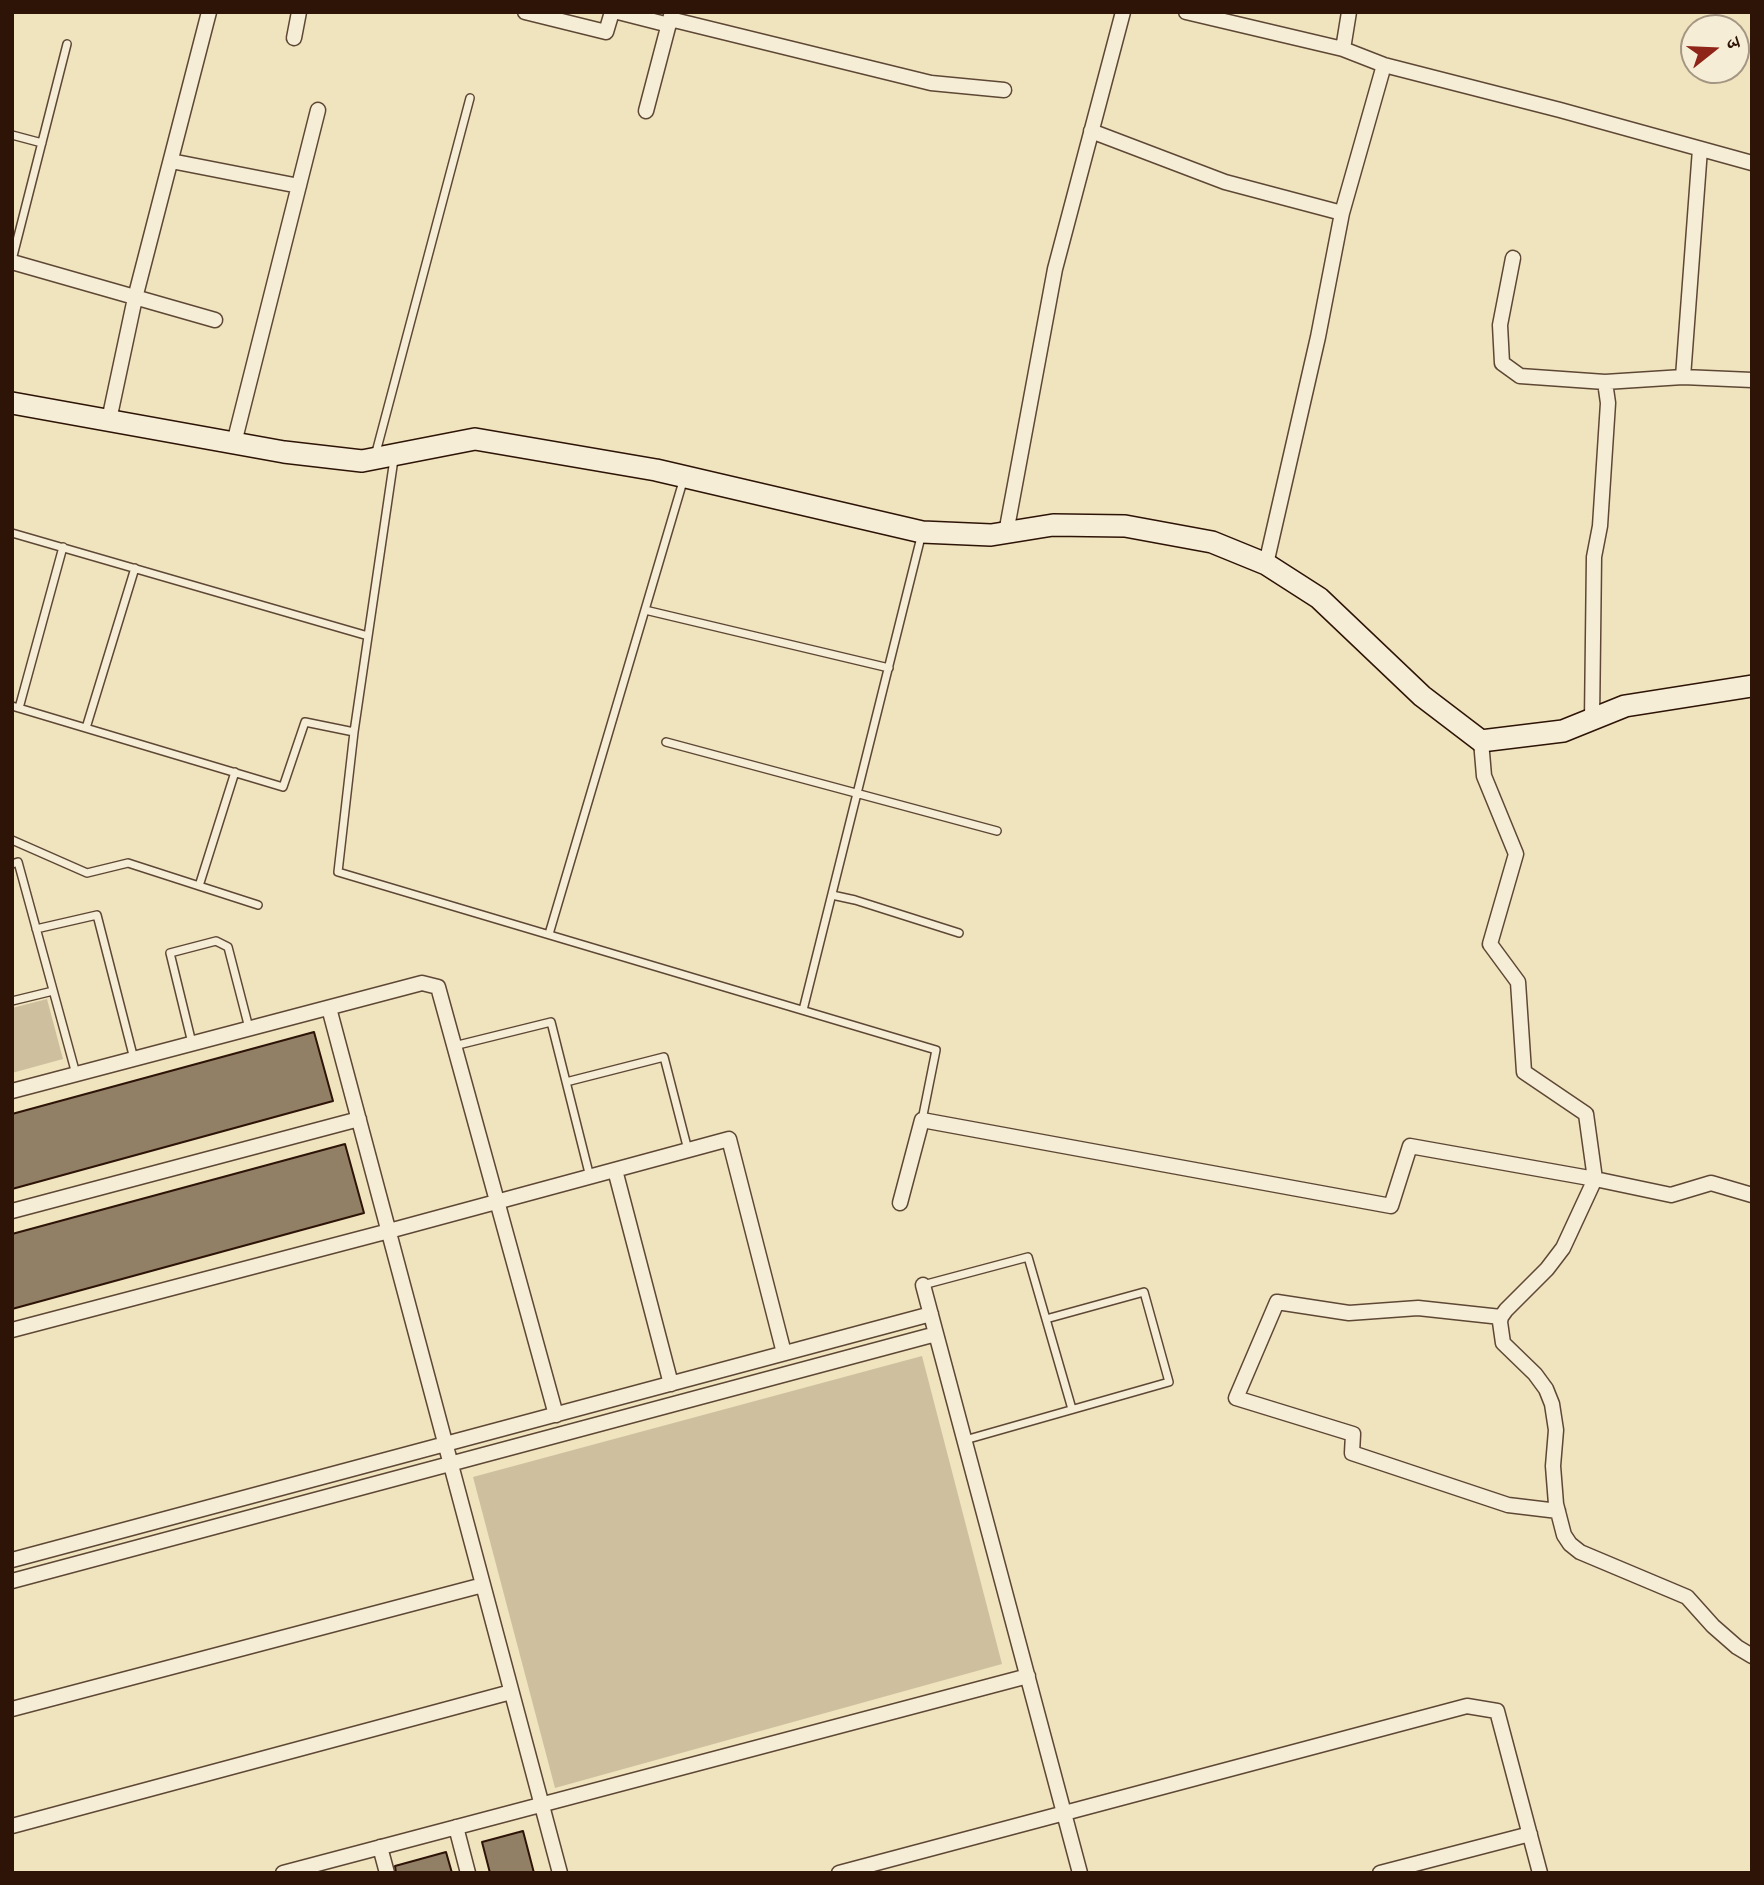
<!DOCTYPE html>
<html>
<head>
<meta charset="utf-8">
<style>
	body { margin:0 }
	#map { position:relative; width:1764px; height:1885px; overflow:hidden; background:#efe4be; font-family:Alegreya,"Noto Serif Devanagari",serif }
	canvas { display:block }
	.frame { position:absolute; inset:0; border:14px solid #2e1307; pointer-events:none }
	.north { position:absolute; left:1680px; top:14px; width:70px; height:70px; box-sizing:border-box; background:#f5edd5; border:2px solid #a59683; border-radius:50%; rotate:72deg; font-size:19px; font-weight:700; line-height:28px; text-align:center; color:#2e1307 }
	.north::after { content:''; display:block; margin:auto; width:24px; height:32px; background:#8f2418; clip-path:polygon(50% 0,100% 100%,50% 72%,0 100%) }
</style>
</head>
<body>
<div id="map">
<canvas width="1764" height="1885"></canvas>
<div class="frame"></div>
<div class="north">उ</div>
</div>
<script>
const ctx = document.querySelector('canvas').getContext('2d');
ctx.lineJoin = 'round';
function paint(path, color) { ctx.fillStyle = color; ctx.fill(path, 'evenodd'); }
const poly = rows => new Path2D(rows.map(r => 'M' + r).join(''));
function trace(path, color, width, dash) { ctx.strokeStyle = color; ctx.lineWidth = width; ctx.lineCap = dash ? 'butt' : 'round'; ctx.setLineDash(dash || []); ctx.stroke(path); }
const green = poly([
	[47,999,63,1059,12,1073,12,1008],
	[922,1356,1002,1664,555,1788,473,1477]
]);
const building = poly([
	[314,1032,333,1101,12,1189,12,1114,314,1032],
	[345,1144,364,1213,12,1309,12,1234,345,1144],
	[523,1831,534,1873,490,1873,482,1842,523,1831],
	[446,1852,452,1873,396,1873,395,1866,446,1852]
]);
const lane = poly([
	[12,135,42,143],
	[12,260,67,44],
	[375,456,470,98],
	[394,459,354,732,338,872,936,1050,922,1120],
	[12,533,368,636],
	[645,610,889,668],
	[12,706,283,787,305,722,354,732],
	[19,708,63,547],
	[86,728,135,568],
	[666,742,997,831],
	[12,840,87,873,128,863,258,905],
	[12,864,18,862,76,1074],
	[199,886,235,772],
	[832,895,855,900,959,933],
	[36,929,97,915,134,1059],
	[549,934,684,478],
	[12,1001,53,991],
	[803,1010,922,533],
	[192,1043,170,953,216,941,228,947,249,1028],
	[454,1046,551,1022,590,1177],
	[566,1082,664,1057,688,1150],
	[923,1285,1028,1257,1072,1409],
	[965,1440,1169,1382,1144,1292,1046,1319]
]);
const street = poly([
	[525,12,606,32,612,12],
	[618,12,669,25],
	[1186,12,1343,49,1384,65,1560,110,1752,163],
	[670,19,931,83,1004,90],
	[294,38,299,12],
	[1343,49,1349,12],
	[646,111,672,12],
	[1091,131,1225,182,1342,213],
	[171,161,299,186],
	[1513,258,1500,325,1502,363,1520,376,1605,382,1683,377,1752,380],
	[12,262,215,320],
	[1683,377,1700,149],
	[109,420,135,298,209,12],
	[234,443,318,110],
	[1006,533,1055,269,1123,12],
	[1266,564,1318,337,1342,213,1384,65],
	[1592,720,1594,557,1600,526,1608,403,1605,382],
	[1481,741,1484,776,1516,854,1490,944,1518,982,1524,1072,1586,1114,1595,1179,1671,1195,1711,1183,1752,1195],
	[329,1008,560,1873],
	[12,1091,422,983,438,987,556,1415],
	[615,1170,671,1384],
	[900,1203,922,1120,1391,1206,1410,1146,1595,1179,1563,1248,1547,1269,1506,1310,1501,1317,1500,1322,1503,1343,1535,1374,1546,1389,1552,1404,1556,1430,1553,1466,1556,1504,1564,1535,1570,1544,1580,1552,1687,1597,1713,1626,1737,1647,1752,1656],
	[12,1211,359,1119],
	[923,1285,1080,1873],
	[1501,1317,1418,1308,1349,1313,1277,1302,1236,1398,1353,1434,1352,1453,1508,1505,1558,1511],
	[12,1330,389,1231,729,1139,784,1353],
	[12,1560,931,1314],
	[12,1581,936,1334],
	[12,1709,483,1585],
	[12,1826,511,1692],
	[456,1827,468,1873],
	[380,1847,387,1873],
	[283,1873,1028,1676],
	[839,1873,1467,1706,1497,1711,1540,1873],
	[1380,1873,1530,1834]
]);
const secondary = poly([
	[12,403,284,452,362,461,475,439,656,470,922,532,991,535,1053,525,1125,526,1212,542,1266,564,1319,598,1422,696,1481,741,1563,731,1625,706,1752,686]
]);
paint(green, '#cec09f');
paint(building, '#928066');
trace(building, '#2e1307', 2);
trace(lane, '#5e4735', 10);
trace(street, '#5e4735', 17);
trace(secondary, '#2e1307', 24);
trace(lane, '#f5edd5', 7);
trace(street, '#f5edd5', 14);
trace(secondary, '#f5edd5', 21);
</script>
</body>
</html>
